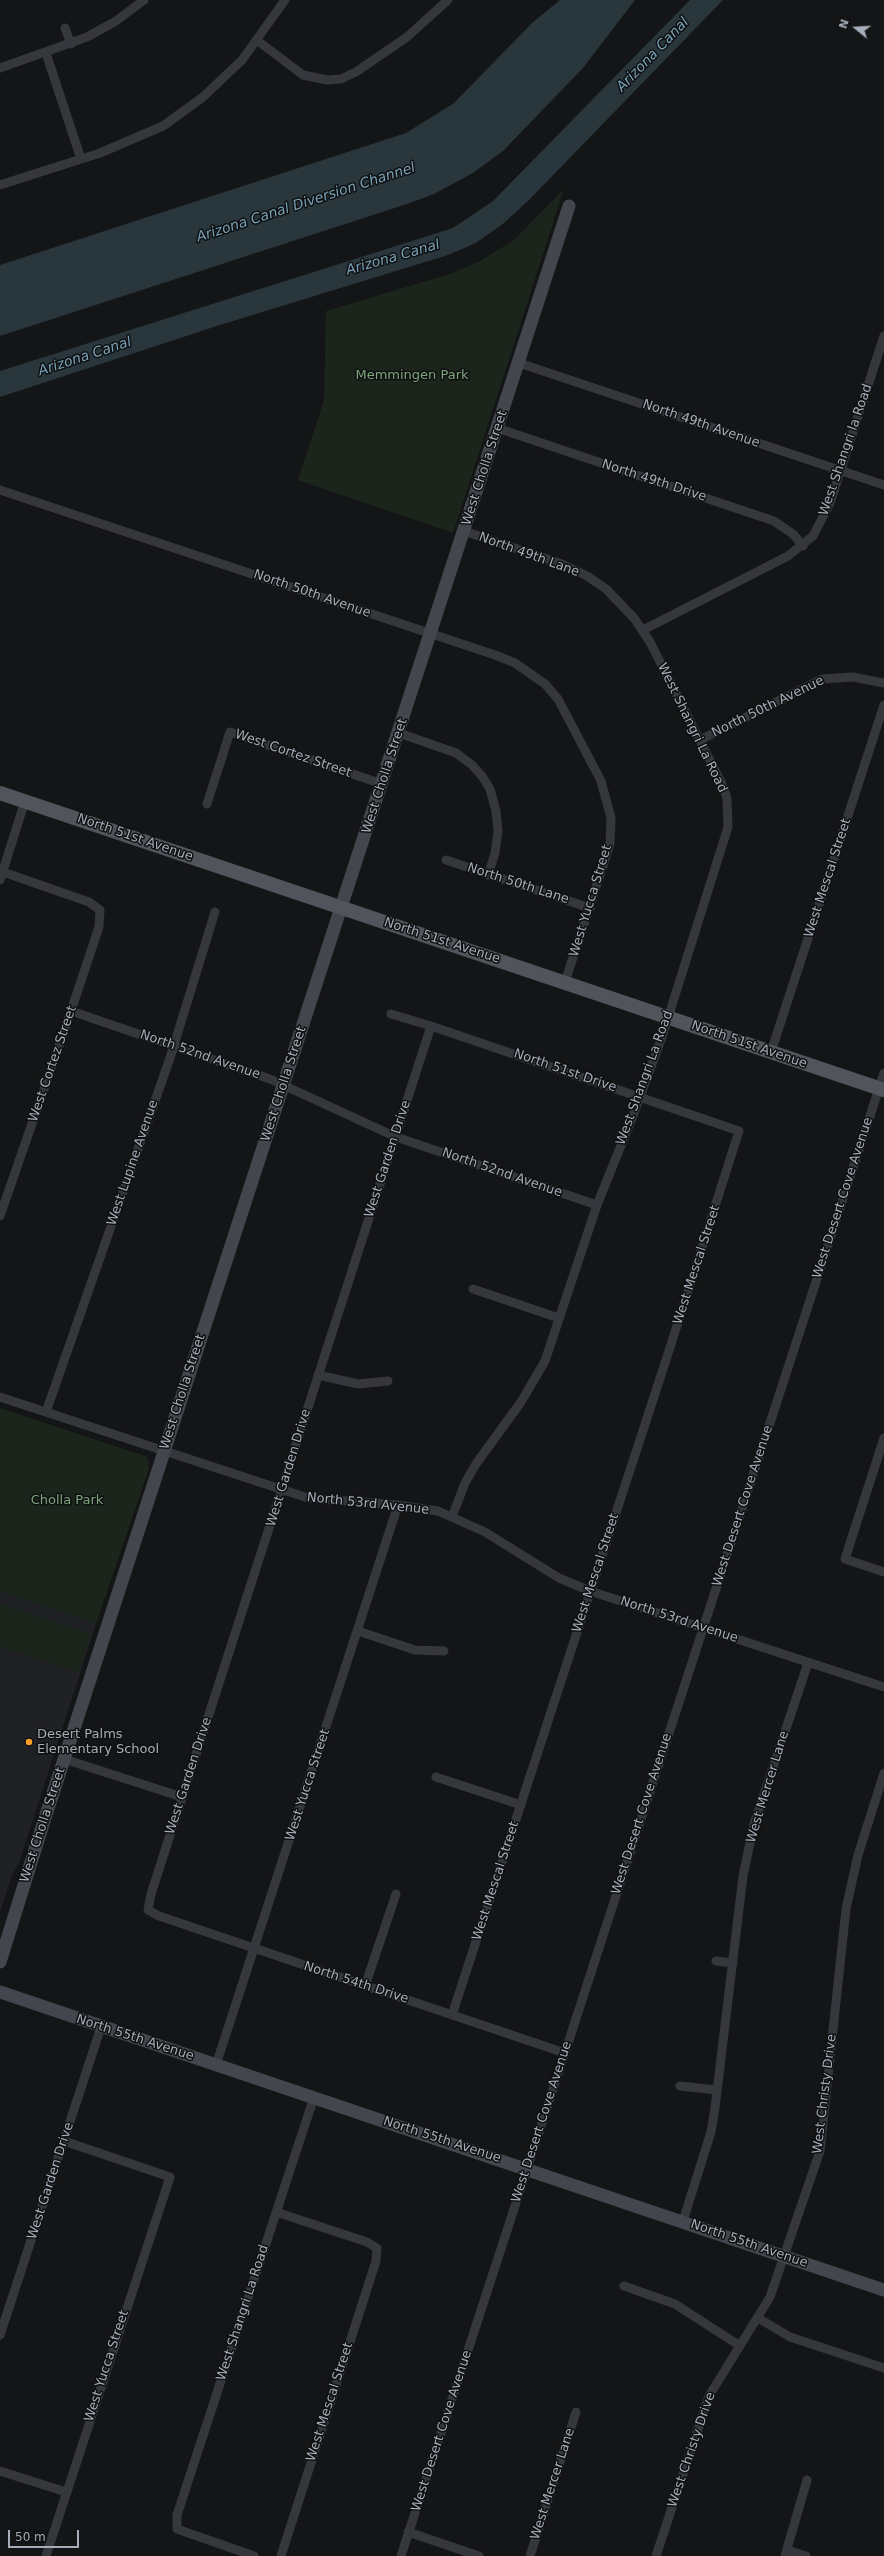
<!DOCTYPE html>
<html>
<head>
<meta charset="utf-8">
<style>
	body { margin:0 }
	#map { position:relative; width:884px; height:2556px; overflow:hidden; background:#141517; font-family:"DejaVu Sans",sans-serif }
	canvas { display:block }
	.north { position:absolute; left:836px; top:8px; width:40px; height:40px; -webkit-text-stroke:3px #0f1011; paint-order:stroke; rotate:288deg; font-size:11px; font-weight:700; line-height:16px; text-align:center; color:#a5adb8 }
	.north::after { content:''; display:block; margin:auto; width:14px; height:18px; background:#a5adb8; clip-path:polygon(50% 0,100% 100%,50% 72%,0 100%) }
	.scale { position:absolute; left:8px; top:2530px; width:71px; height:18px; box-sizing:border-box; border:2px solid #a5adb8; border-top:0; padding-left:5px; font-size:12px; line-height:14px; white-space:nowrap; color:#a5adb8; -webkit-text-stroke:3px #0f1011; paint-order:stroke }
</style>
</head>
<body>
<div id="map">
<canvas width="884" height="2556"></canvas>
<div class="north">N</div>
<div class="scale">50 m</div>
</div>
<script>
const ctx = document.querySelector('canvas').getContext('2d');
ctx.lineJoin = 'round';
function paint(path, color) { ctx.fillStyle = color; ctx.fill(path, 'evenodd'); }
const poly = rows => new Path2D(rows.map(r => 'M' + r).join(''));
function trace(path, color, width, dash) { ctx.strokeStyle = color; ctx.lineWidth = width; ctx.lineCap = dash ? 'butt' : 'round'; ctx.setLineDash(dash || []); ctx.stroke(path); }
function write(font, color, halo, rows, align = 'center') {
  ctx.font = font + ' "DejaVu Sans",sans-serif'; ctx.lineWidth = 3; ctx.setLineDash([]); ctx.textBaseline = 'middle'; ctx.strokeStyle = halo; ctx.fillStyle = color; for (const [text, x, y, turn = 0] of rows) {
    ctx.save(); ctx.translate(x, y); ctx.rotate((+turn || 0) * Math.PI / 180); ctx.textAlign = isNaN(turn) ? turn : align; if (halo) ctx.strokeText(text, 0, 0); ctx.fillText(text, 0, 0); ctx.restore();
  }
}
const built = poly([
	[0,1592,96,1624,20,1860,10,1881,0,1912]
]);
const green = poly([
	[564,189,453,533,298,480,324,400,326,311,453,273,480,261,514,240],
	[0,1408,145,1456,148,1459,149,1468,96,1624,0,1592],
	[0,1604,91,1633,78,1672,0,1647]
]);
const water = poly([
	[560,0,635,0,583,68,503,151,473,173,434,194,410,203,0,336,0,265,406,133,454,103,532,23],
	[690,0,723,0,529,200,504,223,476,243,448,255,220,325,0,397,0,371,453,228,493,201]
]);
const street = poly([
	[65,28,71,44],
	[258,41,303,75,327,80,341,79,356,72,407,37,448,0],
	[46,53,81,159],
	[0,68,87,37,116,21,144,0],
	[0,185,100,153,163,126,203,97,242,60,285,0],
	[519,363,884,485],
	[497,428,774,521,793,534,803,546],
	[0,490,495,655,515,663,545,684,558,699,601,781,611,818,610,844,565,982],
	[643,630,788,556,813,536,830,503,884,336],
	[399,733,456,753,472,765,482,776,490,789,496,811,498,831,495,853,488,875],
	[700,740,822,679,853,677,884,683],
	[207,804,230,732,382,784],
	[446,860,590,908],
	[0,880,25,801],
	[71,1011,270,1079,396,1137,597,1205],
	[391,1014,431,1026,739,1131,666,1360,452,2015],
	[431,1026,151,1894,148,1910,159,1916,565,2053],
	[771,1052,884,705],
	[0,1216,71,1011,99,927,100,910,89,902,3,872],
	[473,1289,559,1318],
	[318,1375,358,1384,388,1381],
	[0,1397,308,1498,398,1505,438,1511,485,1532,559,1578,590,1591,884,1687],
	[46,1412,170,1058,215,912],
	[884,1438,845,1559,884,1572],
	[452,1517,465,1483,476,1464,521,1402,545,1361,597,1205,634,1113,662,1037,728,827,727,798,721,782,650,642,634,618,606,589,587,576,562,564,464,531],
	[358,1631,415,1650,444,1651],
	[64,1759,182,1797],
	[436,1777,521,1805],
	[716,1961,733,1963],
	[365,1986,396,1894],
	[216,2065,398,1505],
	[680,2086,717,2090],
	[276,2212,367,2242,377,2248,376,2261,281,2556],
	[683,2221,711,2132,715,2108,743,1876,754,1824,808,1663],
	[624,2286,675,2304,740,2346],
	[758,2318,790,2337,884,2368],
	[0,2335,101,2027],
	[0,2471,66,2492],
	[408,2532,479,2556],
	[787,2550,806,2556],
	[46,2556,170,2177,64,2141],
	[254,2556,177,2529,177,2515,314,2097],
	[401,2556,884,1073],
	[530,2556,576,2412],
	[656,2556,709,2396,770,2297,820,2151,846,1909,858,1855,884,1773],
	[785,2556,807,2480]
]);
const secondary = poly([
	[0,1962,43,1824,569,206],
	[0,1992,884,2290]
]);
const primary = poly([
	[0,793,884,1090]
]);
const markers = [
	[29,1742,4,"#ff9c24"]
];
const parkNames = [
	["Memmingen Park",412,376],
	["Cholla Park",67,1501]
];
const streetNames = [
	["North 49th Avenue",701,424,19],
	["West Shangri la Road",846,450,-71],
	["West Cholla Street",485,468,-72],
	["North 49th Drive",654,481,18],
	["North 49th Lane",529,555,20],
	["North 50th Avenue",312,594,19],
	["North 50th Avenue",768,707,-26],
	["West Shangri La Road",692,728,64],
	["West Cortez Street",293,754,19],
	["West Cholla Street",385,776,-72],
	["North 51st Avenue",135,838,19],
	["West Mescal Street",828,878,-72],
	["North 50th Lane",518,884,18],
	["West Yucca Street",591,901,-73],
	["North 51st Avenue",442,941,18],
	["North 51st Avenue",749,1045,19],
	["North 52nd Avenue",200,1055,19],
	["West Cortez Street",53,1064,-71],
	["North 51st Drive",565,1071,19],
	["West Shangri La Road",645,1078,-70],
	["West Cholla Street",284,1084,-72],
	["West Garden Drive",388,1159,-72],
	["West Lupine Avenue",133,1163,-71],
	["North 52nd Avenue",502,1173,19],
	["West Desert Cove Avenue",843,1198,-72],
	["West Mescal Street",697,1265,-72],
	["West Cholla Street",183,1392,-72],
	["West Garden Drive",289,1468,-73],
	["North 53rd Avenue",368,1504,6],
	["West Desert Cove Avenue",743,1506,-72],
	["West Mescal Street",596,1573,-72],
	["North 53rd Avenue",679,1620,18],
	["West Garden Drive",189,1776,-72],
	["West Yucca Street",308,1785,-72],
	["West Mercer Lane",768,1787,-73],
	["West Desert Cove Avenue",642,1814,-72],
	["West Cholla Street",43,1825,-72],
	["West Mescal Street",496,1881,-72],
	["North 54th Drive",356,1983,18],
	["North 55th Avenue",135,2038,18],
	["West Christy Drive",825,2094,-83],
	["West Desert Cove Avenue",542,2122,-72],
	["North 55th Avenue",442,2140,18],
	["West Garden Drive",51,2181,-72],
	["North 55th Avenue",749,2244,19],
	["West Shangri La Road",243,2313,-72],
	["West Yucca Street",107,2366,-72],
	["West Mescal Street",330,2402,-72],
	["West Desert Cove Avenue",442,2431,-72],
	["West Christy Drive",692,2450,-71],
	["West Mercer Lane",553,2484,-72]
];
const poiNames = [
	["Desert Palms",37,1735],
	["Elementary School",37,1750]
];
const waterNames = [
	["Arizona Canal",653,55,-46],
	["Arizona Canal Diversion Channel",306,203,-18],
	["Arizona Canal",393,258,-16],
	["Arizona Canal",85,357,-18]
];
paint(built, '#202124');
paint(green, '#1c251c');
paint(water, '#29363c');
trace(street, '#35373c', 9);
trace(secondary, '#43464c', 13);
trace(primary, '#51545b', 14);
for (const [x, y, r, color] of markers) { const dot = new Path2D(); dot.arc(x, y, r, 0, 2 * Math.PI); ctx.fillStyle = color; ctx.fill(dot); trace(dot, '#0f1011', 1.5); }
write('13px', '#7ca57a', '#0f1011', parkNames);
write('13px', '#a5adb8', '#0f1011', streetNames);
write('13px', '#a5adb8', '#0f1011', poiNames, 'left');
write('italic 14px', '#78a1b7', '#0f1011', waterNames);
</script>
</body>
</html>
